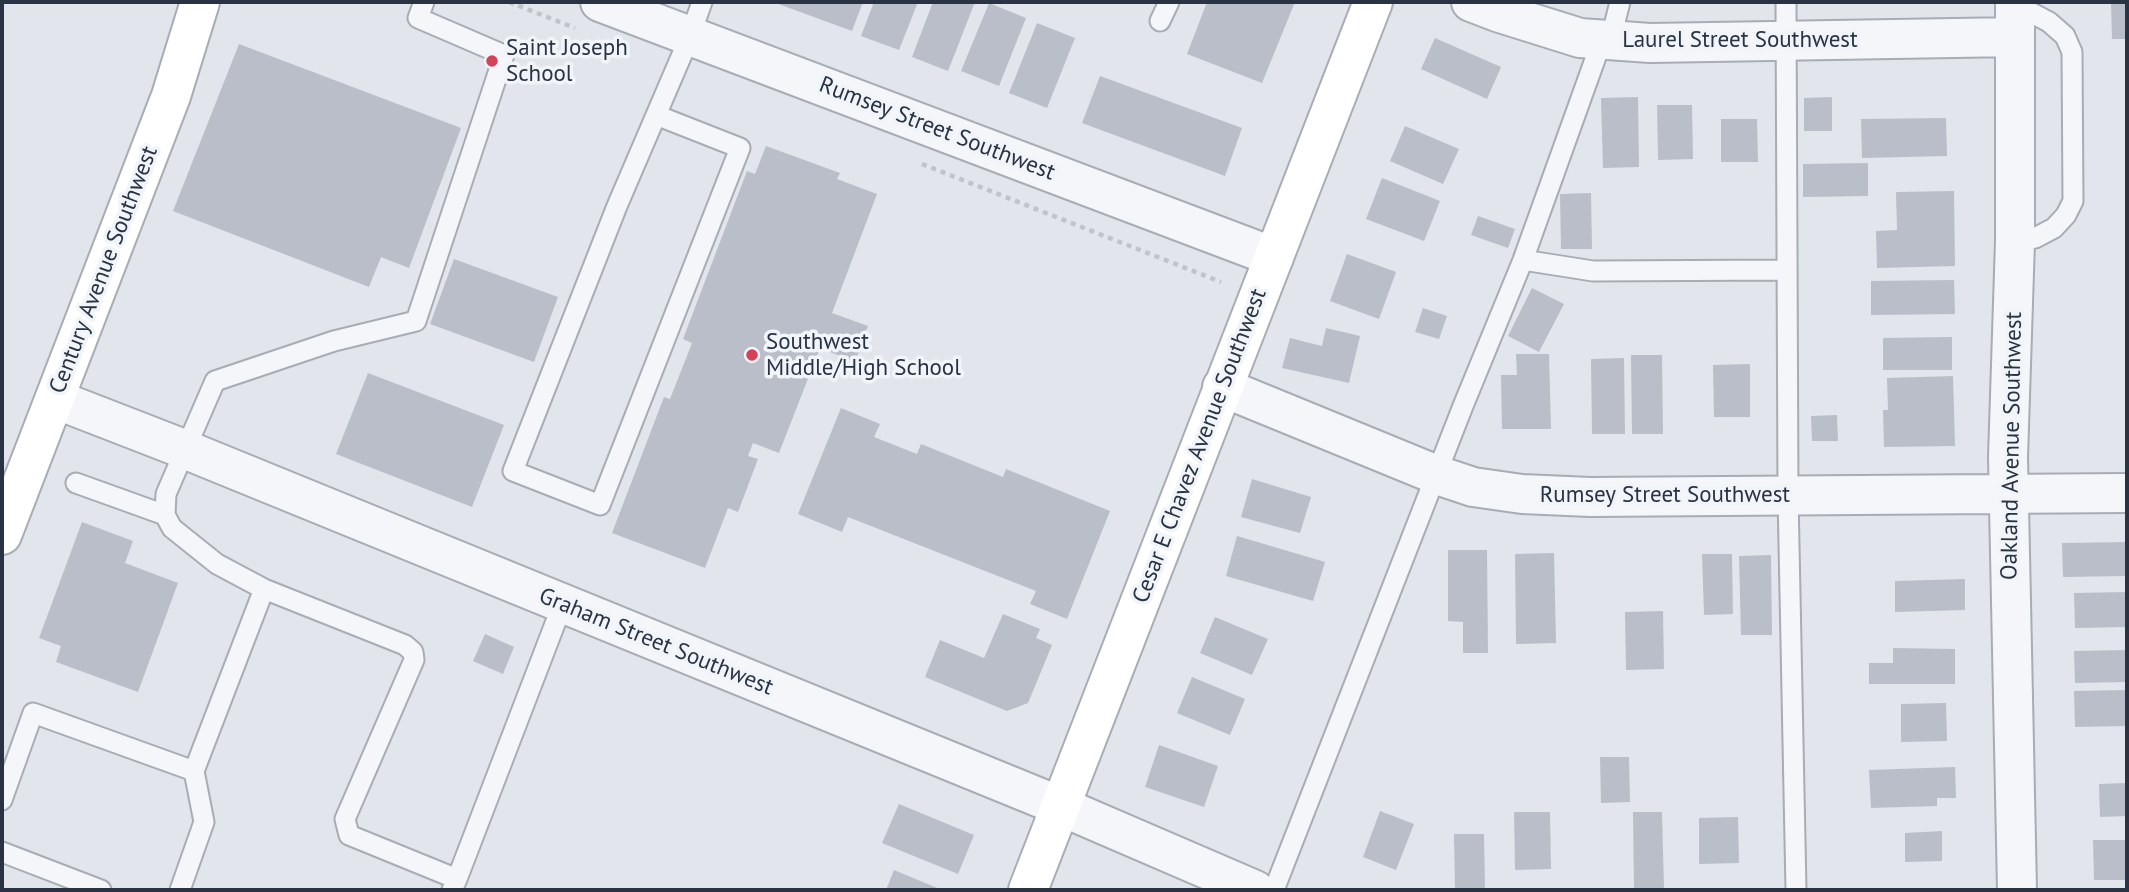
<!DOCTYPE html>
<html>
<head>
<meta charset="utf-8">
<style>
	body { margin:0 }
	#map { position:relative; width:2129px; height:892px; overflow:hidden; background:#e2e5eb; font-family:"PT Sans",sans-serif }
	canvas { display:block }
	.frame { position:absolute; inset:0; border:4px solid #293343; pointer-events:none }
</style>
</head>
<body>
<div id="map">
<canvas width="2129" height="892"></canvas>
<div class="frame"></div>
</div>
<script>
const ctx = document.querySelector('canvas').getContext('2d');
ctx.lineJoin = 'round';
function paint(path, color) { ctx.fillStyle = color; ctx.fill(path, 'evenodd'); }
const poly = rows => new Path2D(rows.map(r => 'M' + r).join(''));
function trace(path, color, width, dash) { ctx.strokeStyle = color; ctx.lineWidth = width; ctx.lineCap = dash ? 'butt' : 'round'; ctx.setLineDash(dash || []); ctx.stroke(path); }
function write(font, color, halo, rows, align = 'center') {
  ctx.font = font + ' "PT Sans",sans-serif'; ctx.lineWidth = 7; ctx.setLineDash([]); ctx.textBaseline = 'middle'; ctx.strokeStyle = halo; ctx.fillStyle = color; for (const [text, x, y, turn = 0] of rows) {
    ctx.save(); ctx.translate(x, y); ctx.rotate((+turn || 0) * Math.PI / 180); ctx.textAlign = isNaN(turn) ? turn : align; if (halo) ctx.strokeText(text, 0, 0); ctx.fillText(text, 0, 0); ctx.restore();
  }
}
const building = poly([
	[773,2,863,2,852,31],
	[874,2,918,2,899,50,861,36],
	[933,2,975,2,948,71,912,57],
	[1207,2,1295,2,1262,83,1187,54],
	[2111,2,2127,2,2127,39,2112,39],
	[989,3,1026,18,999,86,961,71],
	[1037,23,1075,38,1047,108,1009,93],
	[1435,38,1501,67,1487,99,1421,69],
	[239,44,461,128,409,268,381,257,369,287,173,211],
	[1100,76,1242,128,1225,176,1082,123],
	[1638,97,1639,167,1603,168,1601,98],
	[1832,97,1832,131,1804,131,1804,98],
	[1657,105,1692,105,1693,159,1658,160],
	[1946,118,1947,156,1862,158,1861,119],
	[1721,119,1757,119,1758,162,1721,162],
	[1405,126,1459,149,1443,184,1390,161],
	[766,146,840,173,837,179,877,194,832,313,868,326,855,362,820,348,779,453,753,443,748,456,758,459,738,512,728,508,705,568,612,533,664,397,670,399,692,343,683,339,747,171,755,174],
	[1868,163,1868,196,1803,197,1803,164],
	[1382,178,1440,201,1424,241,1366,219],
	[1954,191,1955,266,1877,268,1876,231,1897,230,1896,192],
	[1591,193,1592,249,1561,249,1560,194],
	[1478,216,1515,229,1508,248,1471,235],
	[1347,254,1396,272,1379,319,1330,301],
	[454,259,558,297,534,362,430,324],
	[1954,280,1955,314,1871,315,1871,281],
	[1532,288,1564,304,1539,352,1508,336],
	[1423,308,1447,316,1439,339,1415,332],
	[1326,328,1360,336,1349,383,1282,368,1290,338,1322,346],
	[1952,337,1952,370,1883,370,1883,338],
	[1516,354,1549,354,1551,429,1502,429,1501,375,1517,375],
	[1631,355,1662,355,1663,434,1632,434],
	[1624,358,1625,434,1592,434,1591,359],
	[1750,364,1750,417,1714,417,1713,365],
	[368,373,504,425,472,507,336,454],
	[1953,376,1955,446,1884,447,1883,410,1888,410,1887,378],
	[841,408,880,424,874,437,917,454,921,444,1003,477,1006,469,1110,511,1067,619,1030,604,1036,591,848,517,842,532,798,514],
	[1837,415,1838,441,1812,441,1811,416],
	[1252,479,1311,497,1300,533,1241,517],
	[82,522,133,541,125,563,178,583,138,692,56,662,61,646,39,638],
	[1237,536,1325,562,1313,601,1226,576],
	[2127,542,2127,576,2063,577,2062,543],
	[1448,550,1487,550,1488,653,1463,653,1463,622,1448,621],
	[1554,553,1556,643,1516,644,1515,554],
	[1702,554,1732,554,1733,614,1704,615],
	[1771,555,1772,635,1741,635,1739,556],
	[1965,579,1965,610,1895,612,1895,581],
	[2127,592,2127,627,2075,628,2074,593],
	[1663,611,1664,669,1626,670,1625,612],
	[1003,614,1040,629,1036,638,1052,645,1028,703,1007,711,925,677,940,640,984,658],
	[1215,617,1268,639,1252,675,1200,653],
	[485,634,514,647,503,674,473,661],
	[1893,648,1955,649,1955,684,1869,684,1869,663,1893,663],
	[2127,650,2127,682,2075,683,2074,651],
	[1192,677,1245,699,1230,735,1177,713],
	[2127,690,2127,726,2075,727,2074,691],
	[1946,703,1947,741,1901,742,1901,704],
	[1159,745,1218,766,1204,807,1145,787],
	[1600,757,1629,757,1630,802,1601,803],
	[1955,767,1956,798,1937,798,1937,806,1871,808,1869,770],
	[2127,783,2127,816,2100,817,2099,784],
	[899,804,974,835,958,874,882,843],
	[1380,811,1414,824,1396,870,1363,857],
	[1514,812,1550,812,1551,869,1515,870],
	[1633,812,1662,812,1664,889,1634,889],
	[1738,817,1739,863,1699,864,1699,818],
	[1942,831,1942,861,1905,862,1905,833],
	[1454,834,1484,834,1485,890,1455,890],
	[2093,840,2127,840,2127,880,2094,880],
	[894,870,942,890,886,890]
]);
const path = poly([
	[509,2,575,28],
	[922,164,1221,282]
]);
const lane = poly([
	[424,2,418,18,504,55,416,321,334,341,215,381,166,494,165,515,172,528,217,564,264,589,405,645,413,652,414,660,345,819,349,835,457,879,452,890],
	[1786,2,1788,495,1796,890],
	[1160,21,1169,2],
	[1615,41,1615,22,1620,2],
	[656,115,740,148,600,505,513,471,617,206,690,36,702,2],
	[2015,241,2035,238,2054,228,2066,215,2073,201,2072,52,2065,36,2049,22,2015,4],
	[1523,260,1593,271,1787,270],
	[76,483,165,515],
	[2,800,33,713,194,771],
	[2,852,101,890],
	[457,879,563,603],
	[180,890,204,822,194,771,264,589],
	[1274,890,1463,406,1523,260,1602,40]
]);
const street = poly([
	[600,2,1274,257],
	[1471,2,1497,12,1580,38,1650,43,2015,37],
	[2015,2,2015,241,2008,457,2017,890],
	[1222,387,1437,475,1473,487,1522,494,1590,497,2127,493],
	[55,399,184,449,1060,806,1255,890]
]);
const secondary = poly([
	[2,535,171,96,200,2],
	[1028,890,1373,2]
]);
const markers = [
	[492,61,7,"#d4425a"],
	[752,355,7,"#d4425a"]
];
const streetNames = [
	["Laurel Street Southwest",1740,40],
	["Rumsey Street Southwest",937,129,21],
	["Century Avenue Southwest",104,270,-69],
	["Cesar E Chavez Avenue Southwest",1200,446,-69],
	["Oakland Avenue Southwest",2012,446,-89],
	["Rumsey Street Southwest",1665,495],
	["Graham Street Southwest",656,642,22]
];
const poiNames = [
	["Saint Joseph",506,48],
	["School",506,74],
	["Southwest",766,342],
	["Middle/High School",766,368]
];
paint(building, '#b9bec8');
trace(lane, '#a7acb5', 23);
trace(street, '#a7acb5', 42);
trace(secondary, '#a7acb5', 42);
trace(path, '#c0c3ca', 4.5, [5, 5]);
trace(lane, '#f5f6f9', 19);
trace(street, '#f5f6f9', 38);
trace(secondary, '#fff', 38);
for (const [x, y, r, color] of markers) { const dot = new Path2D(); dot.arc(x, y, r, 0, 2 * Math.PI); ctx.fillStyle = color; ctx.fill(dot); trace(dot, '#f1f4f8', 2.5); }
write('23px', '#293343', '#f1f4f8', streetNames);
write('23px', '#293343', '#f1f4f8', poiNames, 'left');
</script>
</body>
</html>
